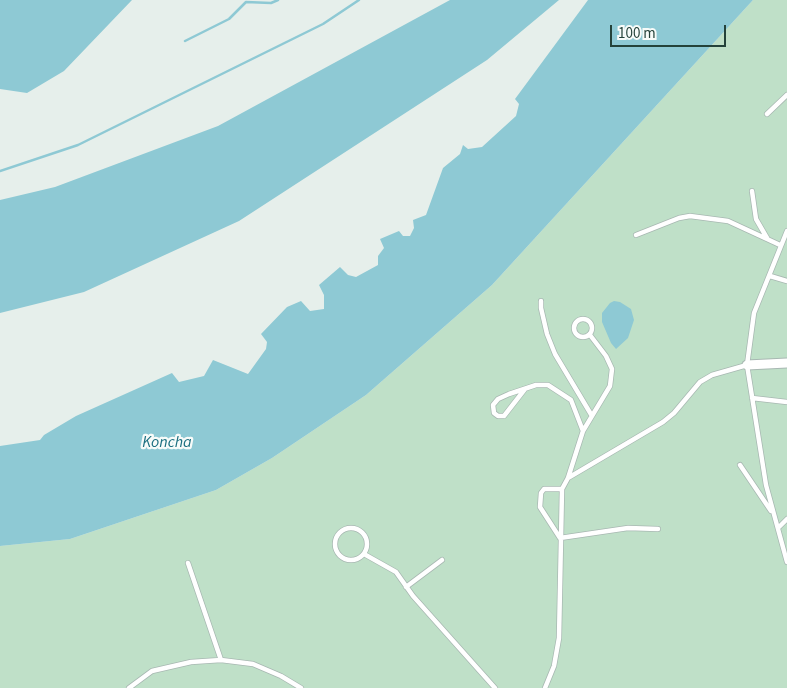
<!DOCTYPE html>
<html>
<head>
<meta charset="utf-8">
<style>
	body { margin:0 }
	#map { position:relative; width:787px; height:688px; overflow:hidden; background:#e6efeb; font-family:"Source Sans 3",sans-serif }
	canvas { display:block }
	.scale { position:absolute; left:610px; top:25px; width:116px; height:22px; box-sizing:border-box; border:2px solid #24423a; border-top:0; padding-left:6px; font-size:15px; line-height:18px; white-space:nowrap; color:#24423a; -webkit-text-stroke:4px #f7fbf9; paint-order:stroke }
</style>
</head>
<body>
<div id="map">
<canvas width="787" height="688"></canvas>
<div class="scale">100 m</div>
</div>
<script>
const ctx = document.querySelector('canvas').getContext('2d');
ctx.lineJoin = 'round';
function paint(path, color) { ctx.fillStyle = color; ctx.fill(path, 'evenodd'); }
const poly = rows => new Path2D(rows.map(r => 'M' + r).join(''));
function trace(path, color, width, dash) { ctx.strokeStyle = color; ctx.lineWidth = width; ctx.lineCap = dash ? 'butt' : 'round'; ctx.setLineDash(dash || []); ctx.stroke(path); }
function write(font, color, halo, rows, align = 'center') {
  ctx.font = font + ' "Source Sans 3",sans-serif'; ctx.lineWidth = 4.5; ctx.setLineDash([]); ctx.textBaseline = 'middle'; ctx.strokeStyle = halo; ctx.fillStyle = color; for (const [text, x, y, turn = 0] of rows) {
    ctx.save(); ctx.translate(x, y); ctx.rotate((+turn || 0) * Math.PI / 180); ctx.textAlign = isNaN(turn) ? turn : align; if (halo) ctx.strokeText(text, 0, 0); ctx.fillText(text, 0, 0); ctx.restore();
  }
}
const green = poly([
	[753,0,787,0,787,688,0,688,0,546,70,539,216,490,272,458,366,395,492,285]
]);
const water = poly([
	[0,0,132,0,64,71,27,93,0,89],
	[450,0,559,0,487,60,239,221,84,292,0,313,0,200,55,187,218,126],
	[588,0,753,0,492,285,366,395,272,458,216,490,70,539,0,546,0,446,40,440,44,435,76,416,172,373,179,382,204,376,213,360,248,374,266,349,267,342,261,334,287,307,301,301,310,311,324,309,324,295,319,285,340,267,348,275,356,277,378,265,378,256,384,248,380,239,399,231,403,236,410,236,414,228,413,220,426,215,443,168,460,154,463,145,468,149,482,147,516,116,519,104,515,99],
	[614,301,620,302,631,309,634,320,628,338,616,349,611,343,602,322,602,313,610,303]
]);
const stream = poly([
	[185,41,229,19,246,2,271,3,278,0],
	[0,171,78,145,323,24,359,0]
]);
const service = poly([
	[767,114,787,95],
	[752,191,756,219,767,238],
	[787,231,754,313,747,365,766,485,787,562],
	[636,235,679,218,690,216,728,221,780,245],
	[770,276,787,281],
	[541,301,541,308,547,334,555,354,592,416,583,431,568,478,562,489],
	'574 328a9 9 0 1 1 18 0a9 9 0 1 1-18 0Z',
	[590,335,606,356,612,369,610,386,592,416],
	[525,389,504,416,498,416,494,413,493,405,498,399,509,394,536,385,548,385,571,400,583,431],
	[752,398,787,402],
	[740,465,771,511],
	[568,478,663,422,674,413,700,382,712,375,747,365],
	'335 544a16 16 0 1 1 32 0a16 16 0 1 1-32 0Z',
	[778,528,787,519],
	[560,538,628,528,658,529],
	[364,554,396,572,413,596,495,688],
	[188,563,221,660],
	[406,587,442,560],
	[129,688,152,671,191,662,221,660,253,664,281,676,301,688],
	[545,688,554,666,559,638,562,489,544,489,541,493,540,507,560,538]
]);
const minor = poly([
	[747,365,787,363]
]);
const waterNames = [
	["Koncha",167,443]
];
paint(green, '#bfe0c8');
paint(water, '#8ec9d4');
trace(stream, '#8ec9d4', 2.5);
trace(service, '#a8b8b2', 6);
trace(minor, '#a8b8b2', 11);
trace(service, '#fff', 4.5);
trace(minor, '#fff', 9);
write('italic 16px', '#1c6f80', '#f7fbf9', waterNames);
</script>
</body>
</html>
